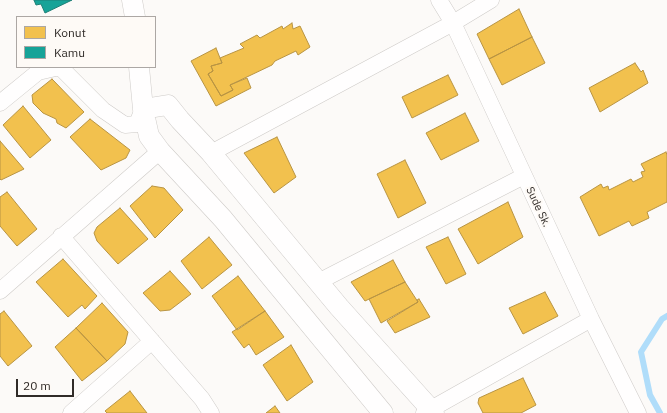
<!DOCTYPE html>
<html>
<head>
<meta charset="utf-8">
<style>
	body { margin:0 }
	#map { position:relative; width:667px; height:413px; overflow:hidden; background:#fcfaf8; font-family:"IBM Plex Sans",sans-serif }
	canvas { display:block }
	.legend { position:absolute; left:16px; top:16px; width:140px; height:52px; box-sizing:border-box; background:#fefaf6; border:1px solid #aca7a4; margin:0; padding:5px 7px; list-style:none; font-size:12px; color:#302b28 }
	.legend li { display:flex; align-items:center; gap:8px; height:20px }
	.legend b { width:20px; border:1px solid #aca7a4 }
	.scale { position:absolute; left:16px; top:379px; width:58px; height:18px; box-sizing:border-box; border:2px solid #302b28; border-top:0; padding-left:5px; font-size:12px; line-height:14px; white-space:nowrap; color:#302b28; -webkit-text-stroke:3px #fefaf6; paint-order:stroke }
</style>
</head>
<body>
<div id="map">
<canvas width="667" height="413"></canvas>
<ul class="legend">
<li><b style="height:11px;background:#f2c14e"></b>Konut</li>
<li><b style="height:11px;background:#17a398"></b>Kamu</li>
</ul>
<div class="scale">20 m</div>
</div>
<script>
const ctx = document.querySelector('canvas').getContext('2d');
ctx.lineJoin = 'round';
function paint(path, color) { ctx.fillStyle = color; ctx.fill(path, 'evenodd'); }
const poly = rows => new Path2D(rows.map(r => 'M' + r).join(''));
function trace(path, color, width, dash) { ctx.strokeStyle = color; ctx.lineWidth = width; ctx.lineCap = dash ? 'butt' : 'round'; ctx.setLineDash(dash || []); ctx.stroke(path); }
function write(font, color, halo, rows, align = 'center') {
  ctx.font = font + ' "IBM Plex Sans",sans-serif'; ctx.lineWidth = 4; ctx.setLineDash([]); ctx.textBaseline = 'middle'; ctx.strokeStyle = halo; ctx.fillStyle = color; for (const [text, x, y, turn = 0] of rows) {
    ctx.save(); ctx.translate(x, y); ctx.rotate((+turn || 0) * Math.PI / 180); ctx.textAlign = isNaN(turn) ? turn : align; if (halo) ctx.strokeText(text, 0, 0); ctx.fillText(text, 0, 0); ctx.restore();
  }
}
const homes = poly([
	[519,9,532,37,489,59,477,34,519,9],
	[292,23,293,29,300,26,310,47,298,55,296,51,275,61,272,65,230,85,233,90,221,96,208,74,213,71,211,66,222,63,220,58,244,48,240,44,257,35,260,38,282,26,283,29,292,23],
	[532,37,545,63,502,85,489,59,532,37],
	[216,48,222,63,211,66,213,71,208,74,221,96,233,90,230,85,247,78,251,88,216,106,191,61,216,48],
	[635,63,641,72,643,70,648,83,600,112,589,88,635,63],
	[448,75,458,95,412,118,402,97,448,75],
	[52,79,84,112,66,128,57,123,56,119,43,113,33,103,32,95,52,79],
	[23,106,51,140,30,158,3,125,23,106],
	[465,113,479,141,441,160,426,133,465,113],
	[90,119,130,150,126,158,101,170,70,137,90,119],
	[277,137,296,177,274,193,244,153,277,137],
	[0,141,24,169,1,180,0,179,0,141],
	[666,152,667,155,667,202,647,212,649,218,632,226,629,221,599,236,580,197,601,184,603,188,608,186,609,190,631,179,633,182,643,177,641,172,645,171,641,164,666,152],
	[405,160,426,203,398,218,377,174,405,160],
	[152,186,164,188,183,210,155,238,130,206,152,186],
	[7,192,37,229,17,246,0,226,0,197,7,192],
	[508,202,523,237,478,264,458,229,508,202],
	[120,208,148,239,118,264,97,241,94,233,97,227,120,208],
	[209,237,232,265,202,289,181,261,209,237],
	[448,237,466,274,446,284,426,247,448,237],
	[63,259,97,296,85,309,82,305,68,317,36,282,63,259],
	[393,260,405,282,365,301,351,282,393,260],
	[170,271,191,294,170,310,160,311,143,293,170,271],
	[238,276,265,311,237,330,212,296,238,276],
	[405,282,418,302,381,323,369,299,405,282],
	[545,292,558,316,523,334,509,308,545,292],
	[419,299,430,317,395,333,387,321,418,302,417,300,419,299],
	[102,303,128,332,125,344,107,361,76,328,102,303],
	[4,311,32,346,8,366,0,356,0,314,4,311],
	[265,311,284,337,256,355,249,344,244,348,232,332,265,311],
	[76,328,107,361,82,381,55,347,76,328],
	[291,345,313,382,287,401,263,365,291,345],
	[523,378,536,405,521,413,483,413,478,403,479,398,523,378],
	[130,391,147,413,107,413,105,411,130,391],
	[275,406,280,413,266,413,275,406]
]);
const public = poly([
	[34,0,72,0,45,13,41,4,36,5,34,0]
]);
const stream = poly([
	[660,413,650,395,641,352,662,319,667,316]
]);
const minor = poly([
	[439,0,453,23,591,319,638,413],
	[0,103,38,72,60,67,103,110,125,125,137,124,143,109],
	[211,153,453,23,491,0],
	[61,236,202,399,211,413],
	[318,282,524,176],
	[0,291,160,151],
	[71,413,152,341],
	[424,413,591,319]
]);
const tertiary = poly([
	[132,0,135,17],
	[139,67,143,109,149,136,160,151,223,219,383,413],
	[143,109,168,105,180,120,211,153,339,307,434,413]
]);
const streetNames = [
	["Sude Sk.",538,207,65]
];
paint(homes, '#f2c14e');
trace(homes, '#b89443', 1);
paint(public, '#17a398');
trace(public, '#1e7f76', 1);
trace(stream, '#b0ddfa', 6);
trace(minor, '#cdcac7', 17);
trace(tertiary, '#cdcac7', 21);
trace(minor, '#fffefe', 16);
trace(tertiary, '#fffefe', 20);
write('11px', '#302b28', '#fefaf6', streetNames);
</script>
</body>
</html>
